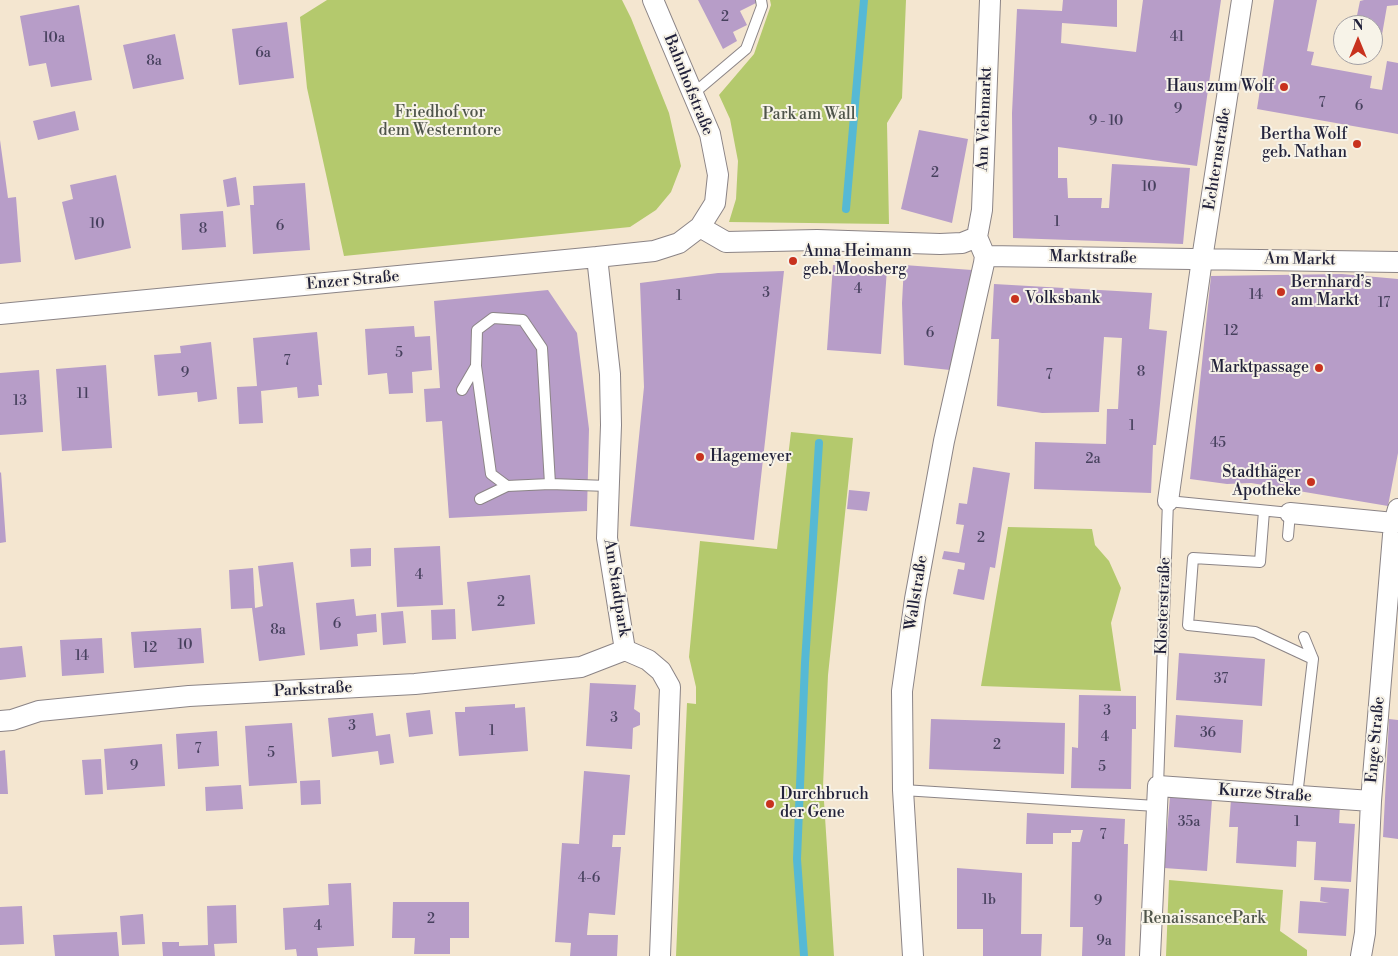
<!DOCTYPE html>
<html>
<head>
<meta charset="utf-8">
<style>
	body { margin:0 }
	#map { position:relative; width:1398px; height:956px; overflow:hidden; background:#f4e6d0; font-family:"Libre Bodoni",serif }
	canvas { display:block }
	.north { position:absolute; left:1333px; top:15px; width:50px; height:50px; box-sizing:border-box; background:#f7f3e8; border:1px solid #a29fa3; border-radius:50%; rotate:0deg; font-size:14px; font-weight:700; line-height:20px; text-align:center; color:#22223b }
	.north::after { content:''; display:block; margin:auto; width:18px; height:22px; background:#c8321e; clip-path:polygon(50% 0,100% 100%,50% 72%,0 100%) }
</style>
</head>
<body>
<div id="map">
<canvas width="1398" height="956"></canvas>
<div class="north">N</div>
</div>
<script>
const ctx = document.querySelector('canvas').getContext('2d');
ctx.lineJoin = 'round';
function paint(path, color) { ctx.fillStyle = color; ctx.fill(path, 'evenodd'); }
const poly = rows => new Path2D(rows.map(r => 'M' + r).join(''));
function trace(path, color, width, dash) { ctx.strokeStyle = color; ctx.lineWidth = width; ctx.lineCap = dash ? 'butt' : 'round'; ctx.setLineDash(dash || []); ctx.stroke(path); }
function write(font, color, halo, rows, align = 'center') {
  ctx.font = font + ' "Libre Bodoni",serif'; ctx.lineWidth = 4; ctx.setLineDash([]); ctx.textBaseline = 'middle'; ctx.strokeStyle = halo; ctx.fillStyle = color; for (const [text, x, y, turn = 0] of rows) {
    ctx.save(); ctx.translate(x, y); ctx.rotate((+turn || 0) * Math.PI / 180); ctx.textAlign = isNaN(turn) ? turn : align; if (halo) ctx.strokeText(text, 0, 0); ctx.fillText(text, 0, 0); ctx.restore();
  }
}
const green = poly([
	[327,0,622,0,631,18,669,113,681,166,671,192,656,210,630,227,344,256,307,88,300,17],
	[770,0,906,0,902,98,887,123,889,224,729,222,736,199,738,161,730,119,719,95,754,54,771,5],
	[791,432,853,438,828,675,823,786,834,956,676,956,687,703,696,704,696,687,689,657,700,541,777,549],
	[1008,527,1092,529,1095,545,1109,561,1121,588,1111,623,1121,691,981,686],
	[1169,880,1283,890,1280,931,1307,950,1307,956,1166,956]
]);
const stream = poly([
	[846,209,864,0],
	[804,956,797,859,805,663,819,443]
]);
const building = poly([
	[698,0,757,0,758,2,740,11,747,25,733,32,737,41,723,49],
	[1063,0,1117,0,1117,27,1062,23,1061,43,1136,52,1143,0,1221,0,1197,166,1058,147,1058,178,1067,178,1068,198,1102,198,1101,208,1109,208,1112,164,1190,168,1183,244,1013,238,1012,113,1017,9,1062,11],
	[1274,0,1317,0,1307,51,1314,52,1311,65,1372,76,1370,88,1382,90,1387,61,1398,63,1398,134,1257,109],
	[1364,0,1398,0,1398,5,1387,6,1379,52,1373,51,1373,25,1355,25,1360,1],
	[79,5,92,80,51,87,46,63,29,66,20,16],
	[287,22,294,78,239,85,232,29],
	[175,34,184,79,133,89,123,45],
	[75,111,79,130,38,140,33,121],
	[919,130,968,139,952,223,901,209],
	[0,140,8,198,16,197,21,262,0,264],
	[116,175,131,248,75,260,62,202,73,199,70,185],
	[236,177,240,205,227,207,223,180],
	[305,183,310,250,253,254,250,205,254,205,253,186],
	[223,211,226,247,182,250,180,214],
	[833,265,887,269,881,354,827,350],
	[904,265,972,270,950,370,904,365,902,303],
	[784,271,754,540,630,526,644,387,640,283,718,273],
	[1342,274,1398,279,1398,453,1388,506,1251,483,1227,484,1190,479,1211,276],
	[994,284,1152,293,1149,329,1167,331,1156,445,1153,445,1151,493,1034,489,1035,442,1106,444,1107,409,1118,409,1122,338,1104,337,1099,412,1042,413,997,406,999,339,991,339],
	[548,290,577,333,589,429,587,511,449,518,442,421,426,422,424,389,440,388,434,301],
	[414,326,415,337,430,336,432,370,412,372,413,393,389,394,387,373,368,375,365,329],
	[317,332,322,385,318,385,319,396,298,398,297,387,261,391,263,423,239,424,237,387,257,386,253,338],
	[211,342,217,399,198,402,197,392,158,396,154,355,181,353,180,346],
	[106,365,112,448,62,451,56,369],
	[39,370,43,432,0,435,0,373],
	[973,467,1010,473,995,568,990,567,984,600,953,594,958,569,964,570,965,563,942,559,944,551,959,553,964,525,956,524,959,503,967,504],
	[1,472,6,542,0,543,0,473],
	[849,490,870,492,867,511,847,509],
	[440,546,443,605,397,607,394,548],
	[371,548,371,566,351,567,350,549],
	[293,562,305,655,259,661,252,608,231,609,229,570,253,568,255,608,263,606,258,566],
	[530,575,535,624,472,631,467,582],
	[354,599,356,616,376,614,377,632,357,634,358,646,320,650,316,603],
	[455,609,456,639,432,640,431,610],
	[403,611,406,643,383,645,381,613],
	[201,628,204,663,134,668,131,632],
	[102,638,104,673,62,676,60,640],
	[22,646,26,677,0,680,0,648],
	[1179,653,1265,659,1262,706,1176,700],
	[590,683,636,685,634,709,640,713,640,725,633,728,632,749,586,746],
	[1079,695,1136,696,1136,729,1132,729,1131,789,1071,788,1072,747,1078,748],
	[515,704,515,708,525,707,528,751,459,756,455,712,465,712,465,707],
	[430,710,433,734,409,737,406,713],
	[373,713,376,736,390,734,394,763,380,765,378,751,332,757,328,718],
	[1176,715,1243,720,1241,753,1174,747],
	[931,719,1065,723,1064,774,929,769],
	[1389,719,1398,720,1398,839,1383,837],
	[292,723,297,783,249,786,245,726],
	[217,731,219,766,178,769,176,734],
	[162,744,165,786,107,790,104,749],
	[5,750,8,794,0,794,0,751],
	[101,759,103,794,85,795,82,760],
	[584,771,630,775,625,835,613,835,612,847,621,847,615,915,589,913,587,935,618,935,617,956,570,956,571,943,555,942,562,843,579,844],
	[320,780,321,804,301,805,300,781],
	[241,785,243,809,206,811,205,787],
	[1170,796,1212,800,1207,871,1164,868],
	[1231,799,1340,806,1339,823,1355,824,1351,882,1314,880,1316,842,1297,841,1296,867,1236,863,1238,827,1229,827],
	[1027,813,1125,819,1124,844,1128,844,1125,956,1082,956,1083,927,1070,927,1072,842,1080,842,1083,830,1071,830,1071,833,1053,833,1053,844,1026,844],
	[957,868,1022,873,1021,934,1042,934,1041,956,983,956,983,929,957,929],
	[351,883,354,946,317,948,318,956,297,956,296,949,285,950,283,908,329,905,328,884],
	[1321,887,1349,889,1346,936,1298,933,1300,901,1329,903,1320,901],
	[393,902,469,902,469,938,450,938,450,954,414,954,415,938,392,938],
	[236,905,237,943,214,944,215,956,163,956,162,942,179,942,179,946,208,945,207,906],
	[22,906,24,944,0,945,0,907],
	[143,914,145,944,122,945,120,916],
	[117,932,119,956,55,956,53,935]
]);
const lane = poly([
	[694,93,746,49,762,6,761,0],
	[462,390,476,366],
	[550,484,542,348,523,320,493,318,477,330,476,366,491,474,507,486,550,484,608,486],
	[480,499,507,486],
	[1264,511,1260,562,1193,558,1188,625,1255,632,1313,659,1297,796],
	[1304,637,1313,659],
	[1158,786,1168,501,1290,513,1288,536],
	[903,790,1156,806]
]);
const street = poly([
	[700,227,726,242,817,240,940,244,962,243,977,237],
	[977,237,982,210,990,0],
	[985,256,1398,262],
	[597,257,610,374,611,425,607,538,625,650,648,660,661,671,670,687,660,956],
	[0,314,597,257,654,251,679,243,700,227,715,203,718,175,710,134,653,0],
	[1168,501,1202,259,1242,0],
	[1290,513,1394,523],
	[0,721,12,720,39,711,189,696,415,684,581,667,625,650],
	[913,956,903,790,902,691,915,599,944,441,984,263,985,256,977,237],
	[1150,956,1158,786,1371,801],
	[1361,956,1365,933,1371,801,1394,523,1398,509]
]);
const markers = [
	[1284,87,5,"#c8321e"],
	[1357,144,5,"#c8321e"],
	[793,261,5,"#c8321e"],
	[1281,292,5,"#c8321e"],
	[1015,299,5,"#c8321e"],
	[1319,368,5,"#c8321e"],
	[700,457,5,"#c8321e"],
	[1311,482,5,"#c8321e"],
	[770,804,5,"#c8321e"]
];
const numberNames = [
	["2",725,18],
	["41",1177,38],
	["10a",54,39],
	["6a",263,54],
	["8a",154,62],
	["7",1322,104],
	["6",1359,107],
	["9",1178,110],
	["9 - 10",1106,122],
	["2",935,174],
	["10",1149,188],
	["1",1057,223],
	["10",97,225],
	["6",280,227],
	["8",203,230],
	["4",858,290],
	["3",766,294],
	["14",1256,296],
	["1",679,297],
	["17",1384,304],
	["12",1231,332],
	["6",930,334],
	["5",399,354],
	["7",287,362],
	["8",1141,373],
	["9",185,374],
	["7",1049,376],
	["11",83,395],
	["13",20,402],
	["1",1132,427],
	["45",1218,444],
	["2a",1093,460],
	["2",981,539],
	["4",419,576],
	["2",501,603],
	["6",337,625],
	["8a",278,631],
	["10",185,646],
	["12",150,649],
	["14",82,657],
	["37",1221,680],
	["3",1107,712],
	["3",614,719],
	["3",352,727],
	["1",492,732],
	["36",1208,734],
	["4",1105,738],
	["2",997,746],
	["7",198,750],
	["5",271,754],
	["9",134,767],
	["5",1102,768],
	["35a",1189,823],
	["1",1297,823],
	["7",1103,836],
	["4-6",589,879],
	["1b",989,901],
	["9",1098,902],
	["2",431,920],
	["4",318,927],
	["9a",1104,942]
];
const streetNames = [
	["Bahnhofstraße",688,85,68],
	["Am Viehmarkt",985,119,-88],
	["Echternstraße",1218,159,-81],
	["Marktstraße",1093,258,1],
	["Am Markt",1300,260,1],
	["Enzer Straße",353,281,-5],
	["Am Stadtpark",616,588,81],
	["Wallstraße",917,593,-81],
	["Klosterstraße",1164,606,-88],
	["Parkstraße",313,690,-3],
	["Enge Straße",1376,740,-85],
	["Kurze Straße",1265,794,4]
];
const poiNames = [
	["Haus zum Wolf",1274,87,"right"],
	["Bertha Wolf",1347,135,"right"],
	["geb. Nathan",1347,153,"right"],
	["Anna Heimann",803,252],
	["geb. Moosberg",803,270],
	["Bernhard’s",1291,283],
	["am Markt",1291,301],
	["Volksbank",1025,299],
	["Marktpassage",1309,368,"right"],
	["Hagemeyer",710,457],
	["Stadthäger",1301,473,"right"],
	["Apotheke",1301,491,"right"],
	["Durchbruch",780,795],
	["der Gene",780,813]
];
const parkNames = [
	["Friedhof vor",440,113],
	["dem Westerntore",440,131],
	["Park am Wall",809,115],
	["RenaissancePark",1204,919]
];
paint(green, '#b4c96d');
trace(stream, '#56b9d4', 8);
paint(building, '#b79dc8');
trace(lane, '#8b8486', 12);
trace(street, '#8b8486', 22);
trace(lane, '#fff', 10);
trace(street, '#fff', 20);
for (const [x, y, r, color] of markers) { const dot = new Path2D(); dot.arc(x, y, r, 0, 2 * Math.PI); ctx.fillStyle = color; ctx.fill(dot); trace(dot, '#f7f3e8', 2); }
write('14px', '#47415e', null, numberNames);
write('16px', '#22223b', '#f7f3e8', streetNames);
write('16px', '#22223b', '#f7f3e8', poiNames, 'left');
write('16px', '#4e544a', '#f7f3e8', parkNames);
</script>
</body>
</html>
